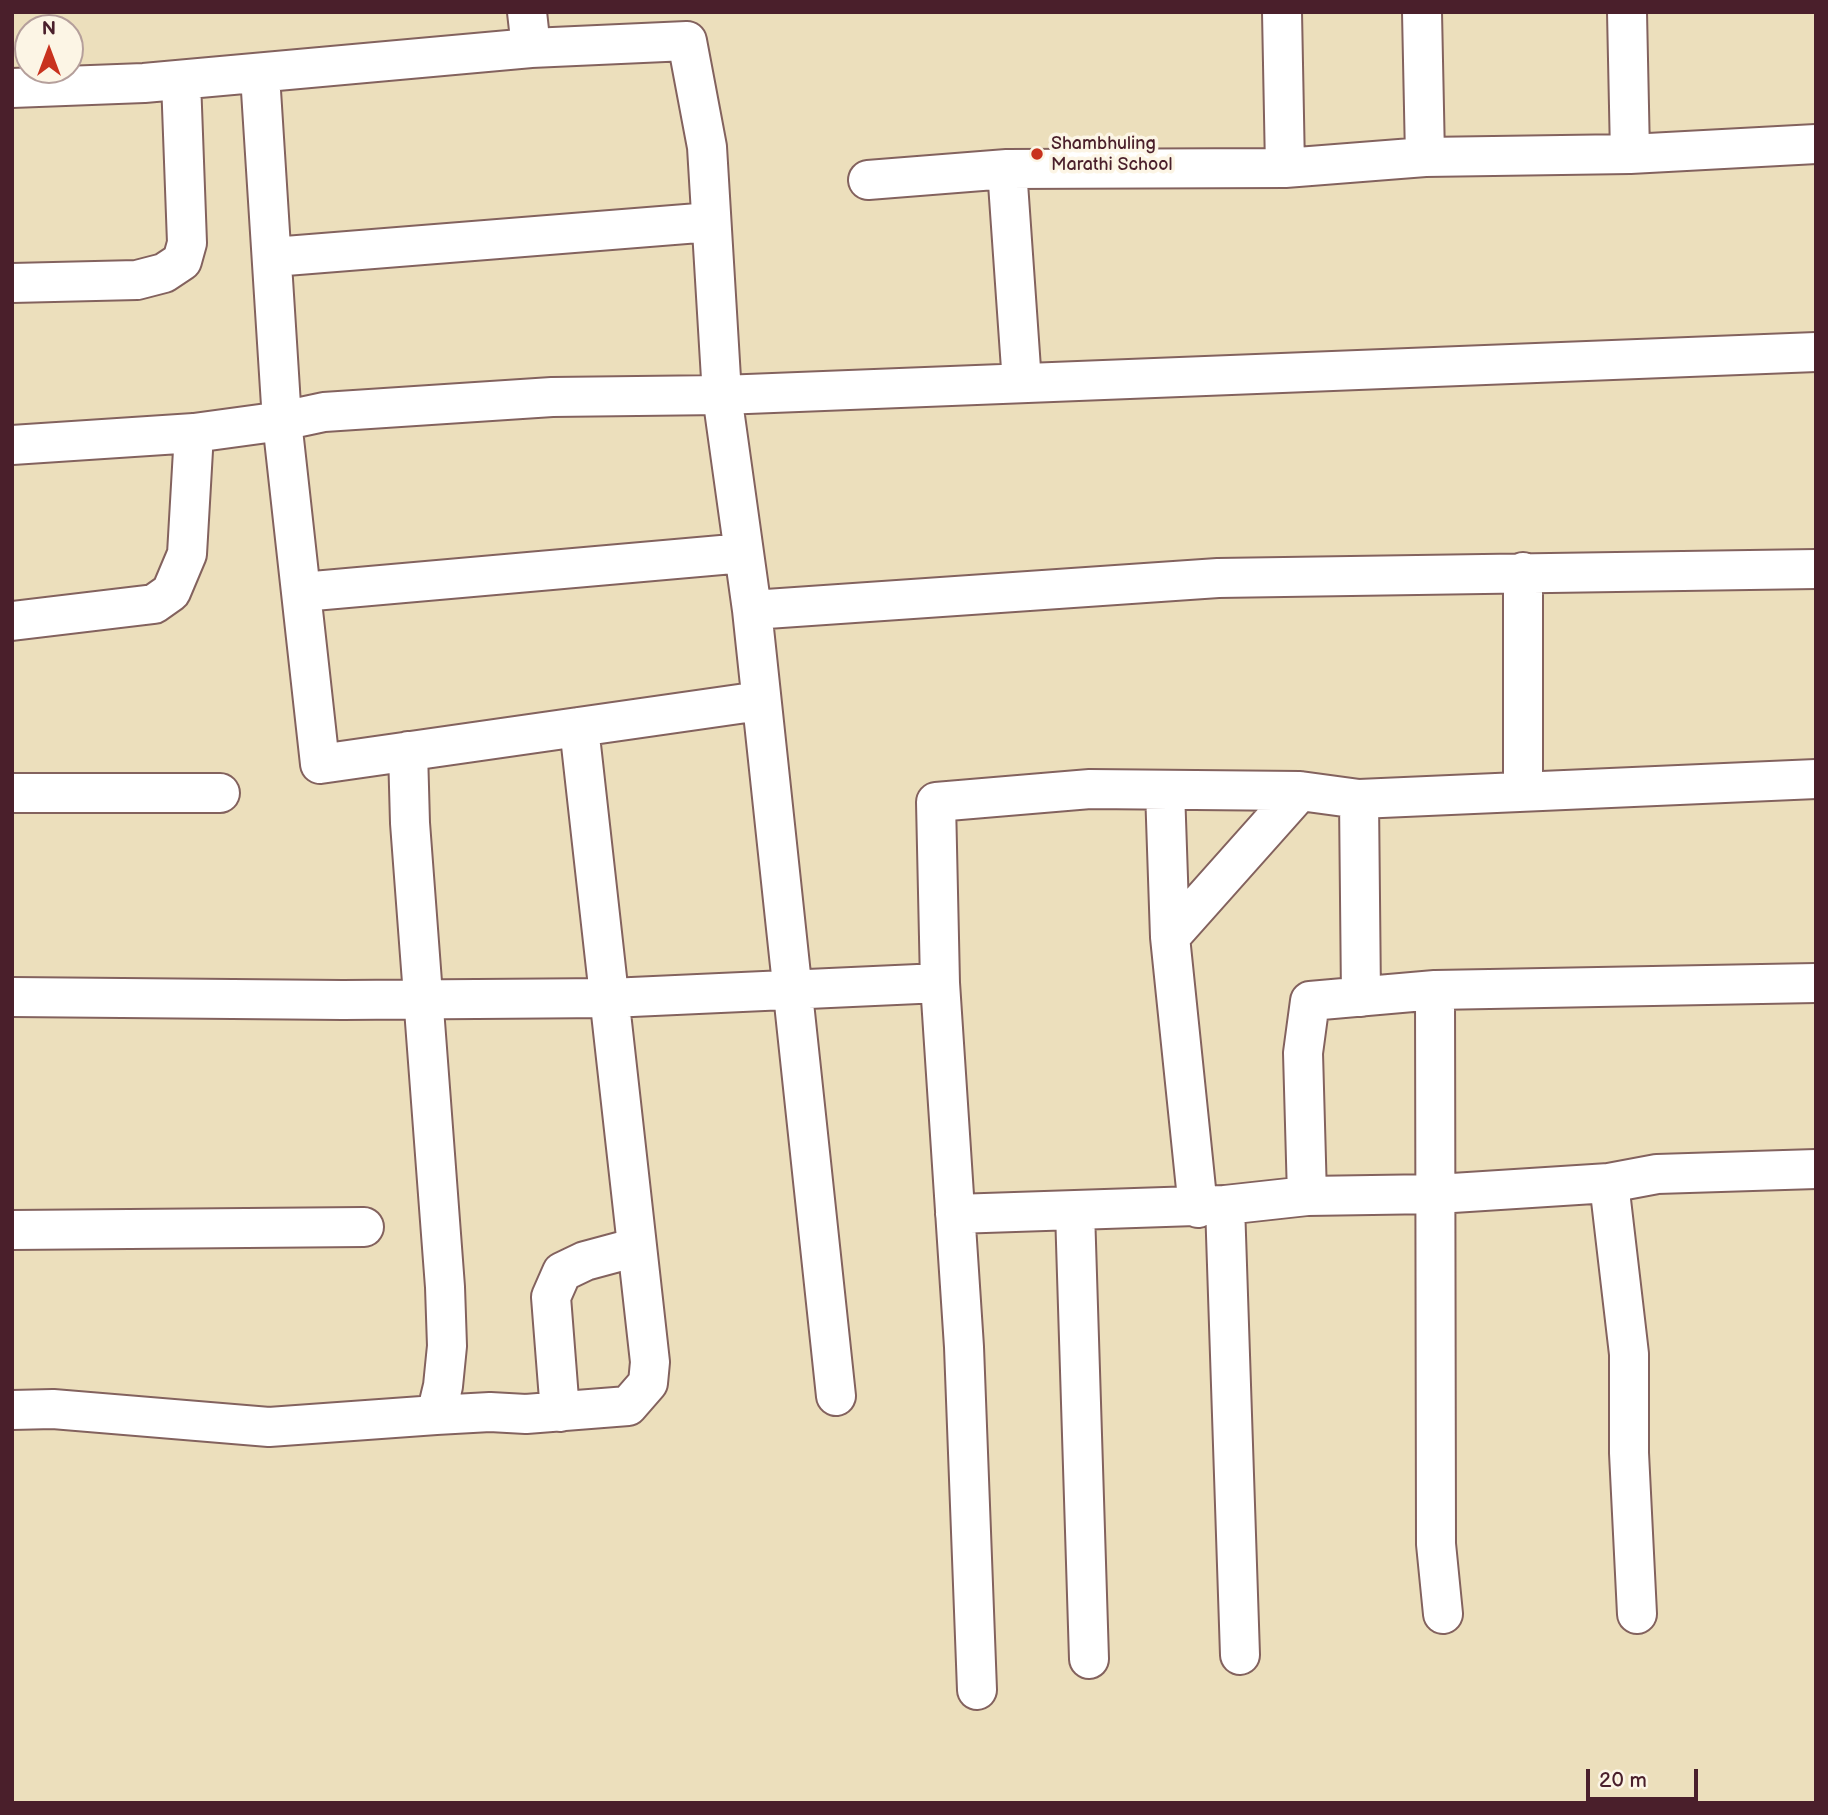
<!DOCTYPE html>
<html>
<head>
<meta charset="utf-8">
<style>
	body { margin:0 }
	#map { position:relative; width:1828px; height:1815px; overflow:hidden; background:#ecdfbc; font-family:"Balsamiq Sans",sans-serif }
	canvas { display:block }
	.frame { position:absolute; inset:0; border:14px solid #4a1f2b; pointer-events:none }
	.north { position:absolute; left:14px; top:14px; width:70px; height:70px; box-sizing:border-box; background:#fcf5e5; border:2px solid #b59f9b; border-radius:50%; rotate:0deg; font-size:19px; font-weight:700; line-height:28px; text-align:center; color:#4a1f2b }
	.north::after { content:''; display:block; margin:auto; width:24px; height:32px; background:#c8321e; clip-path:polygon(50% 0,100% 100%,50% 72%,0 100%) }
	.scale { position:absolute; left:1586px; top:1769px; width:112px; height:32px; box-sizing:border-box; border:4px solid #4a1f2b; border-top:0; padding-left:9px; font-size:21px; line-height:24px; white-space:nowrap; color:#4a1f2b; -webkit-text-stroke:5px #fcf5e5; paint-order:stroke }
</style>
</head>
<body>
<div id="map">
<canvas width="1828" height="1815"></canvas>
<div class="frame"></div>
<div class="north">N</div>
<div class="scale">20 m</div>
</div>
<script>
const ctx = document.querySelector('canvas').getContext('2d');
ctx.lineJoin = 'round';
const poly = rows => new Path2D(rows.map(r => 'M' + r).join(''));
function trace(path, color, width, dash) { ctx.strokeStyle = color; ctx.lineWidth = width; ctx.lineCap = dash ? 'butt' : 'round'; ctx.setLineDash(dash || []); ctx.stroke(path); }
function write(font, color, halo, rows, align = 'center') {
  ctx.font = font + ' "Balsamiq Sans",sans-serif'; ctx.lineWidth = 7; ctx.setLineDash([]); ctx.textBaseline = 'middle'; ctx.strokeStyle = halo; ctx.fillStyle = color; for (const [text, x, y, turn = 0] of rows) {
    ctx.save(); ctx.translate(x, y); ctx.rotate((+turn || 0) * Math.PI / 180); ctx.textAlign = isNaN(turn) ? turn : align; if (halo) ctx.strokeText(text, 0, 0); ctx.fillText(text, 0, 0); ctx.restore();
  }
}
const minor = poly([
	[527,12,531,48],
	[1282,12,1285,168],
	[1422,12,1425,157],
	[1627,12,1630,154],
	[12,88,144,83,531,48,687,41,707,147,722,395,752,610,836,1396],
	[1007,169,1022,383],
	[868,180,1007,169,1285,168,1425,157,1630,154,1816,144],
	[273,257,711,222],
	[12,283,137,280,164,273,182,261,187,243,181,80],
	[12,445,194,433,282,421,260,75],
	[1523,572,1523,791],
	[302,592,744,553],
	[752,610,1218,578,1816,569],
	[12,621,154,604,171,592,187,554,194,433],
	[760,701,320,764,282,421,324,412,552,397,722,395,1816,352],
	[408,751,410,823,445,1287,447,1346,443,1386,436,1415,490,1412,526,1414,628,1406,648,1383,650,1362,579,727],
	[1165,790,1170,937,1198,1208],
	[12,793,220,793],
	[1359,799,1361,997],
	[1170,937,1300,791],
	[1435,990,1436,1544,1443,1614],
	[12,997,343,1000,610,998,940,983],
	[1609,1183,1629,1354,1629,1453,1637,1614],
	[1307,1196,1303,1053,1310,1001,1435,990,1816,983],
	[1225,1205,1307,1196,1437,1194,1609,1183,1657,1174,1816,1169],
	[1075,1211,1089,1659],
	[955,1214,1225,1205,1240,1655],
	[12,1230,364,1227],
	[12,1410,53,1409,269,1427,436,1415],
	[560,1412,551,1297,562,1272,585,1261,637,1247],
	[977,1690,964,1347,940,983,936,802,1090,789,1300,791,1359,799,1816,779]
]);
const markers = [
	[1037,154,7,"#c8321e"]
];
const poiNames = [
	["Shambhuling",1051,144],
	["Marathi School",1051,165]
];
trace(minor, '#83625e', 42);
trace(minor, '#fff', 38);
for (const [x, y, r, color] of markers) { const dot = new Path2D(); dot.arc(x, y, r, 0, 2 * Math.PI); ctx.fillStyle = color; ctx.fill(dot); trace(dot, '#fcf5e5', 2.5); }
write('18px', '#4a1f2b', '#fcf5e5', poiNames, 'left');
</script>
</body>
</html>
